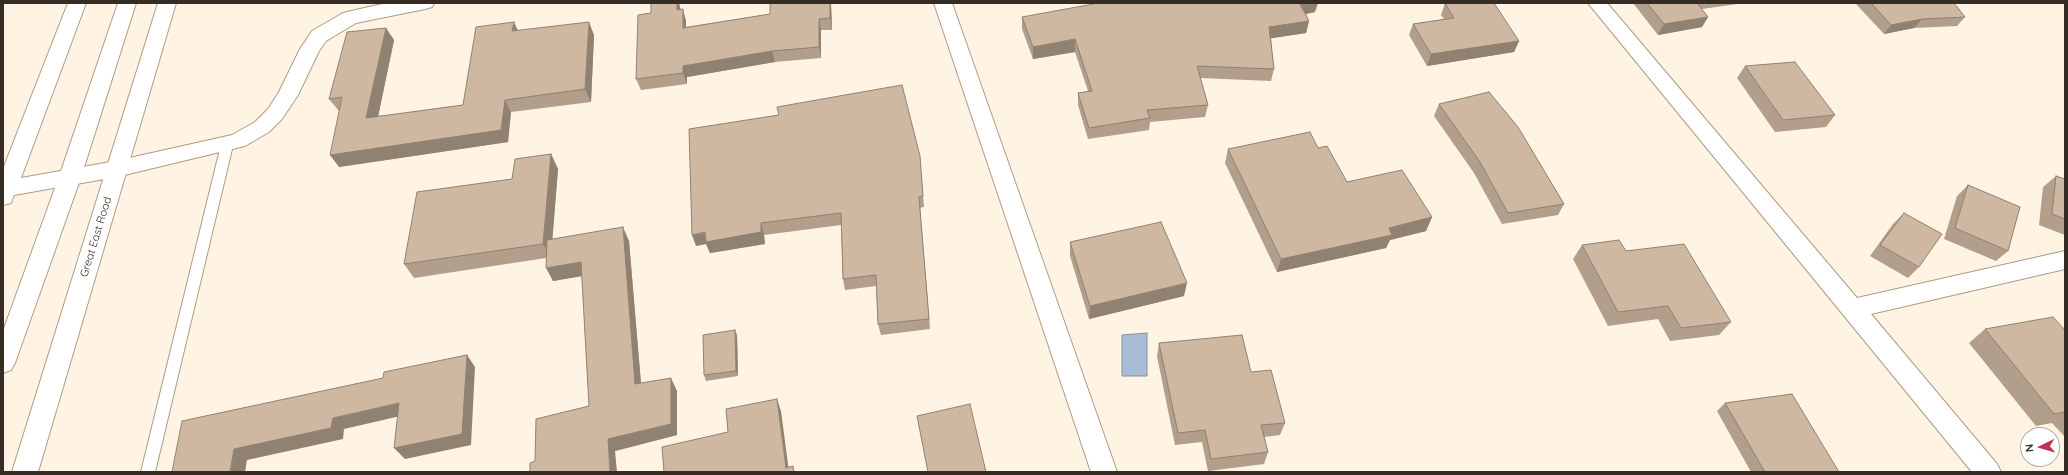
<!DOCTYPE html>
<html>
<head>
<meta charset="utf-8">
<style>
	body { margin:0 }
	#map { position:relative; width:2068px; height:475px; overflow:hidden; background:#fff3e4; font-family:Quicksand,sans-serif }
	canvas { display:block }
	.frame { position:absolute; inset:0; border:4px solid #352d24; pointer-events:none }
	.north { position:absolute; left:2020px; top:427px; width:40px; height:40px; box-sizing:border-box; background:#fff; border:1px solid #aeaba7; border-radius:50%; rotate:265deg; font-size:11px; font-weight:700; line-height:16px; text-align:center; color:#352d24 }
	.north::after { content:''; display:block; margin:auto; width:14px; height:18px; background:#c03053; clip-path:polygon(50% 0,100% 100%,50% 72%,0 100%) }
</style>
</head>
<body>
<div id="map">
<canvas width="2068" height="475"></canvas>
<div class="frame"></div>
<div class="north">N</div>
</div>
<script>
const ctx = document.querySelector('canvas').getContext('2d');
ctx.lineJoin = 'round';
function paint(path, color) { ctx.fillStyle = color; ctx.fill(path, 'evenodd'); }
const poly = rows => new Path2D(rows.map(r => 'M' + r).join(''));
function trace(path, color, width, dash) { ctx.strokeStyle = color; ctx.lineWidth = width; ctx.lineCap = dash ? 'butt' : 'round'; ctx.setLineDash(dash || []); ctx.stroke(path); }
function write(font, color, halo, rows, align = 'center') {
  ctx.font = font + ' Quicksand,sans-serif'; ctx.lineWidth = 4; ctx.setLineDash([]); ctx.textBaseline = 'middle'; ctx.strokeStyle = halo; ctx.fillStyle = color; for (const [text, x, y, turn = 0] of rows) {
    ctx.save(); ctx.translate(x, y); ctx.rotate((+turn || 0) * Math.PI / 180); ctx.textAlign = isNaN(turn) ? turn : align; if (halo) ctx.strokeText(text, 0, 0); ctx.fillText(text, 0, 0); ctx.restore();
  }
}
const water = poly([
	[1147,333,1147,376,1122,376,1122,335,1147,333]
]);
const lane = poly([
	[227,140,231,142,233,145,155,472,141,472,221,145,223,142,227,140]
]);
const street = poly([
	[68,3,86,3,21,178,116,161,232,135,255,122,268,109,279,92,300,49,312,31,343,13,373,6,388,3,434,3,432,7,425,9,356,23,326,41,319,51,298,95,282,119,269,132,245,146,116,177,14,195,11,203,3,205,3,169,68,3],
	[934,3,952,3,1117,472,1091,472,934,3],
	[1588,3,1607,3,1857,298,2065,251,2065,269,1871,314,1997,464,2001,472,1972,472,1588,3]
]);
const primary = poly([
	[118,3,136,3,81,177,15,363,11,370,3,373,3,331,59,177,118,3],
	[158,3,176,3,38,472,12,472,158,3]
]);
const wall = poly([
	[651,3,679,3,681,10,686,21,686,27,770,14,831,3,832,30,821,30,821,58,775,62,687,77,687,84,641,90,636,79,651,13],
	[1445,3,1519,41,1514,52,1427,66,1409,35,1413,24,1444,19,1441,15],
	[1633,3,1745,3,1702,9,1708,17,1702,27,1658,35],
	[1855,3,1954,3,1965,17,1957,26,1914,28,1884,34],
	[1315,12,1306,14,1309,21,1306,33,1271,38,1274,69,1271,81,1200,78,1208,105,1205,117,1150,122,1149,130,1088,139,1078,105,1078,93,1088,91,1075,52,1033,59,1022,29,1022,17],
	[386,28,394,40,378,117,463,105,518,31,594,35,591,102,511,112,508,142,339,167,339,111,329,99],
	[1745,66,1835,115,1826,127,1775,132,1737,78],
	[1439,104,1564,204,1558,215,1502,224,1474,173,1434,116],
	[1318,148,1347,182,1432,217,1426,231,1390,240,1386,248,1277,272,1225,163,1228,149],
	[551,154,558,169,552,239,629,241,641,383,677,391,677,435,615,451,535,461,589,406,582,276,553,281,546,258,414,278,404,264,512,179],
	[920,156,924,207,920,208,930,329,881,335,878,324,876,286,845,290,843,279,841,225,764,235,765,244,710,253,706,244,696,246],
	[2056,176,2065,179,2065,235,2039,225,2043,187],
	[1968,185,2008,251,1996,261,1944,239,1957,196],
	[1904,213,1919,267,1908,278,1870,256,1893,224],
	[1070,242,1184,296,1089,319,1070,256],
	[1582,245,1626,251,1731,322,1719,335,1670,341,1658,319,1608,326,1573,259],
	[1985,329,2065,330,2065,437,2052,423,2036,426,1969,343],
	[737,335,738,376,706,381,704,375],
	[1159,343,1251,372,1285,423,1280,435,1264,437,1268,452,1264,464,1208,471,1202,442,1175,445,1157,356],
	[1725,403,1839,472,1751,472,1717,411]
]);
const shadedWall = poly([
	[677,3,679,3,680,9,681,21,677,10],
	[830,3,831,3,832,30,830,18],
	[1305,3,1318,3,1315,12,1297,16,1300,4],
	[683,9,686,21,686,39,683,28],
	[1708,17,1702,27,1658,35,1664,24],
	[819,19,821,30,821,58,819,47],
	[1922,19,1914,28,1884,34,1891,25],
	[1309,21,1306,33,1267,39,1269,27],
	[514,22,520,35,512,31],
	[589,22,594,35,591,102,585,89],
	[386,28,394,40,375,131,366,118],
	[1075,39,1075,52,1033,59,1033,47],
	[1519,41,1514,52,1427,66,1431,54],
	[772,51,775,62,687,77,687,84,683,73,683,66],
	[505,100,511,112,508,142,339,167,330,155],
	[551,154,558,169,551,258,543,244],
	[919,197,920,208,930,329,929,319],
	[1432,217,1426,231,1390,240,1386,248,1277,272,1281,259,1389,228],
	[761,223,764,235,765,244,710,253,706,244,696,246,692,235],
	[623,227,629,241,642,396,635,384],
	[581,262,588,275,553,281,546,268],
	[1187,283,1184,296,1089,319,1090,306],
	[735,330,737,335,738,376,736,371],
	[467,355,475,367,471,445,405,459,394,448],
	[671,378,677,391,677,435,615,451,617,472,610,472,608,439],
	[777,399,781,411,789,472,786,468],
	[399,403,409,414,344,429,343,439,247,460,245,472,230,472,234,449,333,418]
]);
const building = poly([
	[651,3,677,3,677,10,683,9,683,28,770,14,770,3,830,3,830,18,819,19,819,47,772,51,683,66,683,73,636,79,638,15,651,13,651,3],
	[1099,3,1305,3,1300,4,1309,21,1269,27,1274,69,1197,66,1208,105,1147,110,1150,118,1089,128,1078,93,1092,91,1075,39,1033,47,1022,17,1099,3],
	[1445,3,1494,3,1519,41,1431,54,1413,24,1454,18,1445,3],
	[1647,3,1697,3,1708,17,1664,24,1647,3],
	[1871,3,1954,3,1965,17,1922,19,1891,25,1871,3],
	[514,22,512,31,589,22,585,89,505,100,501,130,330,155,342,97,329,99,347,32,386,28,366,118,463,105,476,27,514,22],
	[1795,62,1835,115,1783,120,1745,66,1795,62],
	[902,85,920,156,923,196,919,197,929,319,878,324,876,275,843,279,841,213,761,223,761,232,706,242,705,232,692,235,689,129,779,115,777,107,902,85],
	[1489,92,1518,127,1564,204,1508,213,1480,162,1439,104,1489,92],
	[1310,132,1318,148,1327,146,1347,182,1402,170,1432,217,1389,228,1392,235,1281,259,1228,149,1310,132],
	[551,154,543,244,404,264,417,192,512,179,515,159,551,154],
	[2056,176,2065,179,2065,219,2052,214,2056,176],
	[1968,185,2020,207,2008,251,1955,228,1968,185],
	[1904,213,1942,234,1919,267,1880,245,1904,213],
	[1161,222,1187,283,1090,306,1070,242,1161,222],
	[623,227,635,384,671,378,671,424,608,439,610,472,530,472,530,463,535,461,536,419,589,406,581,262,546,268,547,240,623,227],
	[1619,240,1626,251,1684,244,1731,322,1681,328,1668,306,1618,312,1582,245,1619,240],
	[2053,317,2065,330,2065,412,2054,414,1985,329,2053,317],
	[735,330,736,371,704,375,703,335,735,330],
	[1242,335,1251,372,1271,370,1285,423,1261,425,1268,452,1211,459,1205,430,1178,433,1159,343,1242,335],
	[467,355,462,434,394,448,399,403,333,418,331,428,234,449,230,472,172,472,182,421,383,378,384,372,467,355],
	[1792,394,1839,472,1765,472,1725,403,1792,394],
	[777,399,786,468,793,466,794,472,664,472,662,447,728,432,726,409,777,399],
	[970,404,986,472,928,472,917,416,970,404]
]);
const streetNames = [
	["Great East Road",96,237,-73]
];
paint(water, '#a8bdd5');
trace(water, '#8692a0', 1);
trace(lane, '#ae9c85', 2);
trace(street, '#ae9c85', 2);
trace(primary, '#ae9c85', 2);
paint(lane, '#fff');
paint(street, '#fff');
paint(primary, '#fff');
paint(wall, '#b19e8b');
paint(shadedWall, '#908171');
paint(building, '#ceb8a2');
trace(building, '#908171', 1);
write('11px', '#352d24', '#fff', streetNames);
</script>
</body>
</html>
